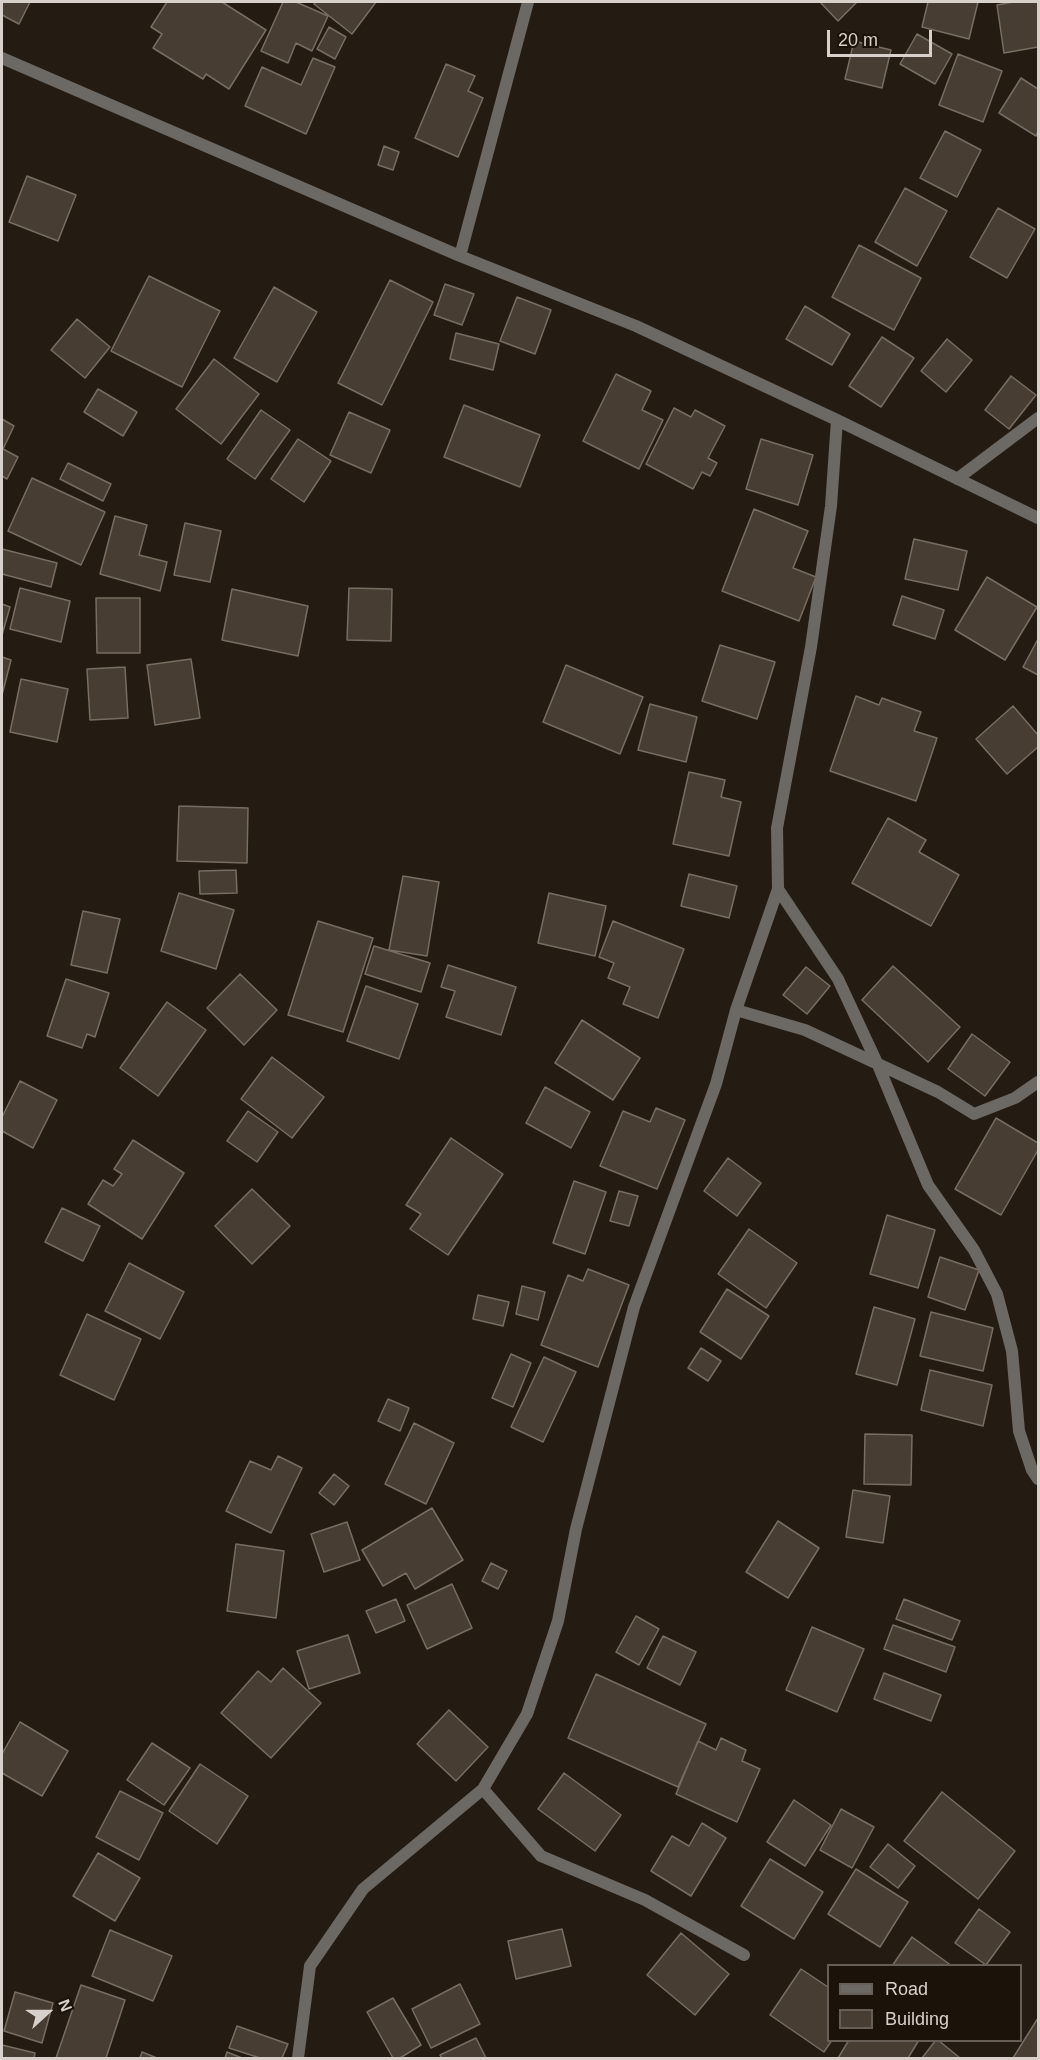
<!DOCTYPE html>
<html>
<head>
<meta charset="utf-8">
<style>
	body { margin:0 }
	#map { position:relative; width:1040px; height:2060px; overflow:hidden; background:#241b12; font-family:Helvetica,sans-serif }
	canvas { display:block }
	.frame { position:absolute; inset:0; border:3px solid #d8d1cb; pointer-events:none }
	.legend { position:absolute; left:827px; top:1964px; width:195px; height:78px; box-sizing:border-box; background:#1b1209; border:2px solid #675e57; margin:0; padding:8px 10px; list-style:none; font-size:18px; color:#d8d1cb }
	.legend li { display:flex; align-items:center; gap:12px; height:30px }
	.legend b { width:30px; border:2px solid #675e57 }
	.north { position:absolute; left:18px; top:1982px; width:60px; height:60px; -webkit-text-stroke:4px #1b1209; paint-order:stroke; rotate:69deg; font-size:16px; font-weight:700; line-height:24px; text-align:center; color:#d8d1cb }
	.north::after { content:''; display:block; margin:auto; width:21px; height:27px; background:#d8d1cb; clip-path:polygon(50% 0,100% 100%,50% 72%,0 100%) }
	.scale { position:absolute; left:827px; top:30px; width:105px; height:27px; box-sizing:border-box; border:3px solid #d8d1cb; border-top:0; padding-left:8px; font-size:18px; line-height:21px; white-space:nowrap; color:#d8d1cb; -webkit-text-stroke:4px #1b1209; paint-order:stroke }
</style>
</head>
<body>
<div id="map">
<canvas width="1040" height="2060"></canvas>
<div class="frame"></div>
<ul class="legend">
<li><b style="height:8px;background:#6c6863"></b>Road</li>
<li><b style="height:16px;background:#473d33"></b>Building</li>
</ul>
<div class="north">N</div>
<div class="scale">20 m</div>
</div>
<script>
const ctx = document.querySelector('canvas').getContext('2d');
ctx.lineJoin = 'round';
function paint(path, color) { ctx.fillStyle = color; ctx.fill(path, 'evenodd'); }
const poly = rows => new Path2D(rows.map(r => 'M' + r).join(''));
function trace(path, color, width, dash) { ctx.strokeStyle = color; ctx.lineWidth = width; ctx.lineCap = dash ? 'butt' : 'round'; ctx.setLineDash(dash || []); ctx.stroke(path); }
const building = poly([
	[2,2,30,2,19,24,2,15,2,2],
	[167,2,222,2,266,30,229,89,206,74,203,79,153,48,162,34,151,27,167,2],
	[283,2,296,2,328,16,312,51,296,43,288,63,261,51,283,2],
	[316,2,376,2,352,34,314,4,316,2],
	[820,2,854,2,856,3,838,21,820,2],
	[928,2,978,2,969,39,922,27,928,2],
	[1013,2,1038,2,1038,47,1004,53,997,5,1013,2],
	[329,27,346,37,335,59,317,49,329,27],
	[917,34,952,54,935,84,900,64,917,34],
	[854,41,891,50,882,88,845,79,854,41],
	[958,54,1002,71,983,122,939,105,958,54],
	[313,58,335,67,306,134,245,106,262,67,301,85,313,58],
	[446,64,475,76,468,91,483,98,458,157,415,138,446,64],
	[1021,78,1038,89,1038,131,1036,136,999,113,1021,78],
	[945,131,981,150,957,197,920,178,945,131],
	[384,146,399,152,393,170,378,165,384,146],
	[27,176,76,195,58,241,9,222,27,176],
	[905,188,947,211,917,266,875,242,905,188],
	[998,208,1035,229,1007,278,970,257,998,208],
	[859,245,921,278,894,330,832,297,859,245],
	[149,276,220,311,182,387,111,351,149,276],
	[390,280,433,302,382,405,338,383,390,280],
	[445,284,474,294,462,325,434,315,445,284],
	[274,287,317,312,277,382,234,358,274,287],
	[517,297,551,310,535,354,500,341,517,297],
	[805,306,850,334,832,365,786,339,805,306],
	[77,319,110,347,85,378,51,350,77,319],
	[456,333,499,344,493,370,450,359,456,333],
	[882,337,914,358,881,407,849,386,882,337],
	[947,339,972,360,946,392,921,371,947,339],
	[214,359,259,394,221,444,176,409,214,359],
	[616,374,651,391,642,410,663,420,639,469,583,441,616,374],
	[1011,376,1036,395,1009,429,985,410,1011,376],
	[98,389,137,412,123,436,84,412,98,389],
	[464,405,540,435,520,487,444,457,464,405],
	[674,408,691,417,695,410,725,426,708,458,717,463,710,476,702,472,693,489,646,464,674,408],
	[261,410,290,430,255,479,227,459,261,410],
	[349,412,390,430,371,473,330,455,349,412],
	[2,419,14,426,3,449,18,457,7,479,2,476,2,419],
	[298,439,331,461,304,502,271,479,298,439],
	[761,439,813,455,798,505,746,489,761,439],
	[68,463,111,484,103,501,60,479,68,463],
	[32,478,105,512,81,565,8,531,32,478],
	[754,509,808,531,793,568,816,577,799,621,722,591,754,509],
	[115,516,147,525,139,555,167,562,160,591,100,574,115,516],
	[185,523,221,531,210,582,174,575,185,523],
	[914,539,967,551,958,590,905,579,914,539],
	[2,549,57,563,51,587,2,574,2,549],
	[987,577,1037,607,1005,660,955,630,987,577],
	[20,588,70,601,61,642,10,629,20,588],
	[349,588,392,589,391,641,347,640,349,588],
	[232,589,308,606,298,656,222,640,232,589],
	[902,596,944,610,935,639,893,625,902,596],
	[96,598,140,598,140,653,97,653,96,598],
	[2,604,10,607,2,635,2,604],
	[1038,639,1038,675,1023,667,1038,639],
	[720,645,775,662,757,719,702,701,720,645],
	[2,657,11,660,2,695,2,657],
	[191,659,200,718,155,725,147,665,191,659],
	[566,665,643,697,620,754,543,722,566,665],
	[125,667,128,718,90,720,87,669,125,667],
	[21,679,68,689,57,742,10,732,21,679],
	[856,696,879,705,882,698,921,712,914,731,937,738,916,801,830,771,856,696],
	[650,704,697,717,686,762,638,750,650,704],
	[1013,706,1038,735,1038,747,1007,774,976,739,1013,706],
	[689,772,725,780,721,797,741,802,729,856,673,844,689,772],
	[179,806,248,808,247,863,177,861,179,806],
	[888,818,926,840,919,852,959,875,931,926,852,883,888,818],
	[236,870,237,893,200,894,199,871,236,870],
	[689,874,737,886,729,918,681,906,689,874],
	[403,876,439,882,427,956,389,950,403,876],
	[179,893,234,910,216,969,161,951,179,893],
	[549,893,606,906,595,956,538,943,549,893],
	[83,911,120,919,107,973,71,965,83,911],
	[318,921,373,938,343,1032,288,1015,318,921],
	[613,921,684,949,658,1018,623,1004,630,987,608,978,614,963,599,957,613,921],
	[374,946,430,963,421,992,365,974,374,946],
	[448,965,516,987,501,1035,446,1017,455,991,441,987,448,965],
	[893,966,960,1027,928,1062,862,1000,893,966],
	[806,967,830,986,807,1014,783,995,806,967],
	[240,974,277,1010,244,1045,207,1008,240,974],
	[66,979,109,993,95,1037,87,1034,82,1048,47,1036,66,979],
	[366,986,418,1004,399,1059,347,1041,366,986],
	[167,1002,206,1030,158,1096,120,1068,167,1002],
	[582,1020,640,1058,613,1100,555,1063,582,1020],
	[972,1034,1010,1062,985,1096,948,1069,972,1034],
	[272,1057,324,1097,292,1138,241,1099,272,1057],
	[20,1081,57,1100,33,1148,2,1131,2,1117,20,1081],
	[545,1087,590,1112,571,1148,526,1123,545,1087],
	[656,1108,685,1120,657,1189,600,1166,623,1111,650,1122,656,1108],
	[248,1111,278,1132,257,1162,227,1141,248,1111],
	[996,1118,1038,1143,1038,1150,1001,1215,955,1189,996,1118],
	[451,1138,503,1174,448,1255,410,1229,421,1214,406,1205,451,1138],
	[133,1140,184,1173,142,1239,88,1204,103,1180,113,1186,122,1174,114,1169,133,1140],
	[728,1158,761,1183,737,1216,704,1191,728,1158],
	[574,1181,606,1192,585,1254,553,1243,574,1181],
	[252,1189,290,1226,252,1264,215,1226,252,1189],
	[619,1191,638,1196,629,1226,610,1221,619,1191],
	[62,1208,100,1226,83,1261,45,1242,62,1208],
	[887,1215,935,1230,918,1288,870,1274,887,1215],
	[749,1229,797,1263,766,1308,718,1274,749,1229],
	[940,1257,979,1270,965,1310,928,1297,940,1257],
	[129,1263,184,1292,160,1339,105,1311,129,1263],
	[588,1269,629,1285,598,1367,541,1345,568,1275,583,1281,588,1269],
	[522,1286,545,1292,538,1320,516,1314,522,1286],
	[727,1289,769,1316,741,1359,700,1332,727,1289],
	[478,1295,509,1302,503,1326,473,1319,478,1295],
	[874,1307,915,1319,897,1385,856,1374,874,1307],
	[931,1312,993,1328,983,1371,920,1356,931,1312],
	[87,1314,141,1339,114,1400,60,1375,87,1314],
	[701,1348,721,1361,708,1381,688,1368,701,1348],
	[511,1354,531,1363,513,1407,492,1398,511,1354],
	[544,1357,576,1372,543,1442,511,1427,544,1357],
	[930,1370,992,1385,983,1426,921,1410,930,1370],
	[388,1399,409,1408,400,1431,378,1421,388,1399],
	[414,1423,454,1443,426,1504,385,1484,414,1423],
	[865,1434,912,1435,911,1485,864,1484,865,1434],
	[278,1456,302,1468,271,1533,226,1511,250,1461,271,1470,278,1456],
	[334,1474,349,1486,334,1505,319,1493,334,1474],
	[853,1490,890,1496,883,1543,846,1537,853,1490],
	[432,1508,463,1560,415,1589,406,1573,383,1586,362,1550,432,1508],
	[778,1521,819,1548,788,1598,746,1572,778,1521],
	[347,1522,360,1560,324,1572,311,1534,347,1522],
	[236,1544,284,1551,276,1618,227,1611,236,1544],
	[491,1563,507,1571,498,1589,482,1581,491,1563],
	[452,1584,472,1628,427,1649,407,1605,452,1584],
	[396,1599,405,1621,376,1633,366,1611,396,1599],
	[904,1599,960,1621,952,1640,896,1619,904,1599],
	[636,1616,659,1629,639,1665,616,1652,636,1616],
	[893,1625,955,1647,946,1672,884,1649,893,1625],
	[812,1627,864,1649,837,1712,786,1690,812,1627],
	[348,1635,360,1673,309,1689,297,1651,348,1635],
	[663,1636,696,1652,680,1685,647,1668,663,1636],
	[283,1668,321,1703,271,1758,221,1713,258,1671,271,1682,283,1668],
	[884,1673,941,1695,931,1721,874,1699,884,1673],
	[596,1674,706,1724,678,1787,568,1738,596,1674],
	[449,1710,488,1747,456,1781,417,1744,449,1710],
	[20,1722,68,1751,42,1796,2,1773,2,1754,20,1722],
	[721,1738,746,1750,742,1761,760,1769,737,1822,676,1794,698,1741,716,1750,721,1738],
	[152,1743,190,1768,164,1805,127,1780,152,1743],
	[200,1764,248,1796,217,1844,169,1811,200,1764],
	[564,1773,621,1815,595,1851,538,1809,564,1773],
	[120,1791,163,1813,139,1860,96,1837,120,1791],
	[942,1792,1015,1851,978,1899,904,1841,942,1792],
	[794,1800,831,1825,805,1866,767,1842,794,1800],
	[841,1809,874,1827,852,1868,820,1850,841,1809],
	[702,1823,726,1838,691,1896,651,1871,672,1836,689,1846,702,1823],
	[888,1844,915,1866,898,1888,870,1867,888,1844],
	[98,1853,140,1878,115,1921,73,1896,98,1853],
	[770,1859,823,1892,794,1939,741,1906,770,1859],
	[856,1869,908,1902,880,1947,828,1914,856,1869],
	[979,1909,1010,1932,986,1965,955,1943,979,1909],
	[562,1929,571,1966,516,1979,508,1941,562,1929],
	[110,1930,172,1956,153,2001,92,1976,110,1930],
	[681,1933,729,1974,695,2015,647,1975,681,1933],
	[912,1937,952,1966,892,1966,912,1937],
	[801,1969,828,1987,828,2040,832,2040,824,2052,770,2015,801,1969],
	[460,1984,480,2024,431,2048,412,2009,460,1984],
	[81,1985,125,2000,106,2058,56,2058,81,1985],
	[15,1992,53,2003,42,2043,4,2031,15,1992],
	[393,1998,421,2045,400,2058,393,2058,367,2012,393,1998],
	[1038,2018,1038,2058,1013,2058,1038,2018],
	[237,2026,288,2044,282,2058,260,2058,229,2048,237,2026],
	[476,2038,486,2058,442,2058,440,2055,476,2038],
	[849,2040,919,2040,908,2058,838,2058,849,2040],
	[936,2040,938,2040,960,2058,922,2058,936,2040],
	[2,2045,35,2053,34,2058,2,2058,2,2045],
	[142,2052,157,2058,140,2058,142,2052],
	[227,2052,242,2058,225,2058,227,2052]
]);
const minor = poly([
	[2,58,460,256,636,326,837,420,1038,518],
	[460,256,528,2],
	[957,479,1038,418],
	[778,889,838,979,878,1065,928,1185,974,1250,997,1294,1012,1351,1019,1431,1032,1470,1038,1479],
	[736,1010,805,1030,938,1092,974,1114,1015,1098,1038,1082],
	[483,1789,541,1856,645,1900,744,1955],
	[298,2058,310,1966,363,1889,483,1789,527,1714,558,1621,576,1529,634,1307,716,1084,736,1010,778,889,777,828,811,647,831,506,837,420]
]);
paint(building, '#473d33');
trace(building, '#786d62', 1.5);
trace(minor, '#6c6863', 12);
</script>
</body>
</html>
